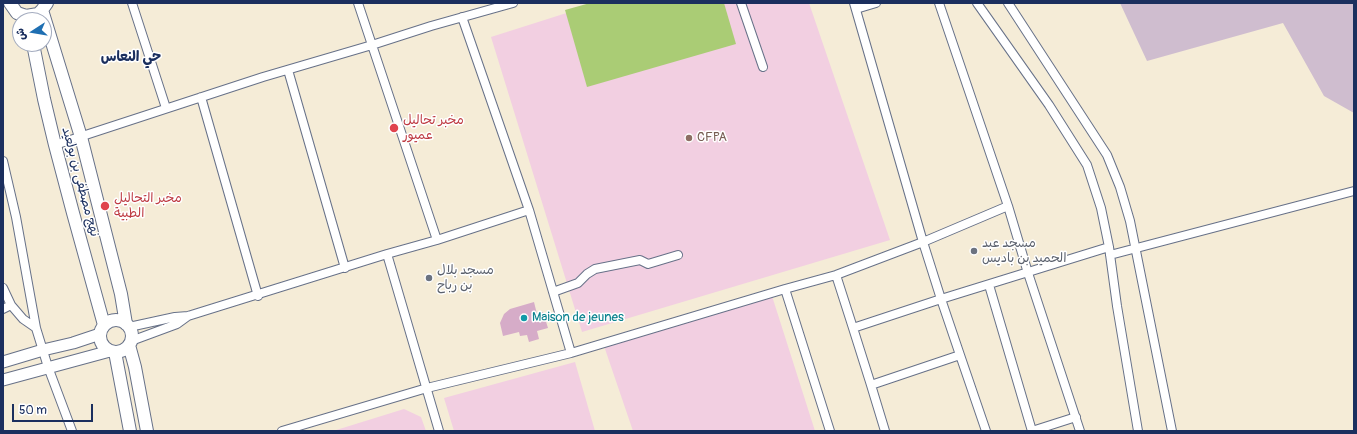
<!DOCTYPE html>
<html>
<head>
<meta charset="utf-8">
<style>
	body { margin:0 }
	#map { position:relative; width:1357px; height:434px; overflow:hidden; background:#f5ecd7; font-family:Pangolin,"Playpen Sans Arabic",sans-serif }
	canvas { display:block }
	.frame { position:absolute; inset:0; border:4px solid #1b2f5e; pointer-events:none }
	.north { position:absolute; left:12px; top:12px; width:40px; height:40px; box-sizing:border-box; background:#fff; border:1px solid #a4acbf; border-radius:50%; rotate:258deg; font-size:11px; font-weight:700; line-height:16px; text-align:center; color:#1b2f5e }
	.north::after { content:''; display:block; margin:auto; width:14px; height:18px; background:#1f6fb2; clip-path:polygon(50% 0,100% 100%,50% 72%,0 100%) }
	.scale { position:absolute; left:12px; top:404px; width:81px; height:18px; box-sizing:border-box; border:2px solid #1b2f5e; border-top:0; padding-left:5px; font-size:12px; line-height:14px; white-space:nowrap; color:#1b2f5e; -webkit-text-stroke:3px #fff; paint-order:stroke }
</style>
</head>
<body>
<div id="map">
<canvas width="1357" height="434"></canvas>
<div class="frame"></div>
<div class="north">ش</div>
<div class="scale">50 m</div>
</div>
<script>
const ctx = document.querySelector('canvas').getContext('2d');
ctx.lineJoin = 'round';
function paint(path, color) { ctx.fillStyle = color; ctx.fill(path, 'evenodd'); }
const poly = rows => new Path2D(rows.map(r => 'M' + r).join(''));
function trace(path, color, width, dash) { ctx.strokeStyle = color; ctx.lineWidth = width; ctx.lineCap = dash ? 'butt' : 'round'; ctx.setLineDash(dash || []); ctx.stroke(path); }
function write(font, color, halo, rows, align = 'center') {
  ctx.font = font + ' Pangolin,"Playpen Sans Arabic",sans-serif'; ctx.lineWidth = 3; ctx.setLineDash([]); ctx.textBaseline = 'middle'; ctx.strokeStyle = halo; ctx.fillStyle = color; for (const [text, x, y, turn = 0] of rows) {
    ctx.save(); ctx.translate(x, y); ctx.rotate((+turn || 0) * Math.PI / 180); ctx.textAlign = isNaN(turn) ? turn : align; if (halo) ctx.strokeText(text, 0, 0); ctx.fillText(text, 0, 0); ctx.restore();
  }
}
const built = poly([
	[598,3,809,3,890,240,582,332,491,37],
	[772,296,815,431,633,431,604,346],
	[575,362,595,431,454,431,444,398],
	[404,409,421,417,426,431,333,431]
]);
const industrial = poly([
	[1120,3,1354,3,1354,113,1324,96,1283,23,1147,61]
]);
const green = poly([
	[590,3,724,3,736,44,587,87,565,10]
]);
const building = poly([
	[534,302,537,314,543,312,548,328,537,331,539,339,529,342,527,335,520,336,519,332,503,336,500,323,504,314,510,309]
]);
const minor = poly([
	[132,3,166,108],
	[358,3,437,240],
	[741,3,763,67],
	[854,3,923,242,941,299,1109,247],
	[939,3,1008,206,1028,273,1080,431],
	[977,3,1049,105,1087,165,1101,208,1109,247,1117,306,1138,431],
	[1008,3,1107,155,1120,187,1130,221,1172,431],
	[856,9,876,3],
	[462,17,529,210,571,353],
	[288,70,345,268],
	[201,97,258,296],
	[55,145,263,77,372,45,431,26,513,3],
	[3,161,16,217,36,328,48,367,72,431],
	[387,254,437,240,529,210],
	[1110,255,1354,191],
	[836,275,853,328],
	[989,285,1032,431],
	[3,288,11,305,23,319,36,328],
	[785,289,836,275,923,242,1008,206],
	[553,292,578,283,587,274,595,269,640,260,648,264,678,255],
	[3,309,11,305],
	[129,327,175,317,188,316,387,254,439,431],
	[131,341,177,324,188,316],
	[871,385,853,328,941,299,960,355],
	[282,431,427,388,571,353,785,289,830,431],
	[885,431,871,385,960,355,986,431],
	[1032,431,1076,417]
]);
const tertiary = poly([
	[3,362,43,350,73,343,100,334],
	[3,380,110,351]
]);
const secondary = poly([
	[10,3,17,13,26,16,38,14,42,10,47,3],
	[42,10,81,137,121,294,126,324],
	[33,44,44,99,55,145,73,213,104,325],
	'100 336a16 16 0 1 1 32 0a16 16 0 1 1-32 0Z',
	[129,345,135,367,147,431],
	[115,352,130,431]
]);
const markers = [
	[394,128,5,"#e0444e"],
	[689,138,4,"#8d6e63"],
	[105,206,5,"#e0444e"],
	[974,251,4,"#6b7280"],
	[429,278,4,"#6b7280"],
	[524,318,4,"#0f9aa8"]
];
const healthNames = [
	["مخبر تحاليل",403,121],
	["عميور",403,136],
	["مخبر التحاليل",114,199],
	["الطبية",114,214]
];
const educationNames = [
	["CFPA",697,138]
];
const streetNames = [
	["نهج مصطفى بن بولعيد",80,182,75]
];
const worshipNames = [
	["مسجد عبد",982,244],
	["الحميد بن باديس",982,259],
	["مسجد بلال",437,271],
	["بن رباح",437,286]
];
const cultureNames = [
	["Maison de jeunes",532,318]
];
const neighbourhoodNames = [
	["حي النعاس",131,57]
];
paint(built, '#f2cfe1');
paint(industrial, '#cfbdcf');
paint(green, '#aacc75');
paint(building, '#d6acc8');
trace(minor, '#677188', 10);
trace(tertiary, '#677188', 13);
trace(secondary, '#677188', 14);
trace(minor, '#fff', 8);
trace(tertiary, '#fff', 11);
trace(secondary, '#fff', 12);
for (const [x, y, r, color] of markers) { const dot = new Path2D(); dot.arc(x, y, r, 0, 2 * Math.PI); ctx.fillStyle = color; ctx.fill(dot); trace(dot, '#fff', 1.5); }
write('13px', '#be3a42', '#fff', healthNames, 'left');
write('13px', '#785e54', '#fff', educationNames, 'left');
write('13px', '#1b2f5e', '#fff', streetNames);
write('13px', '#5b616d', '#fff', worshipNames, 'left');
write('13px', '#0d838f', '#fff', cultureNames, 'left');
write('bold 14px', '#1b2f5e', '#fff', neighbourhoodNames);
</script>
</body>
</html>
